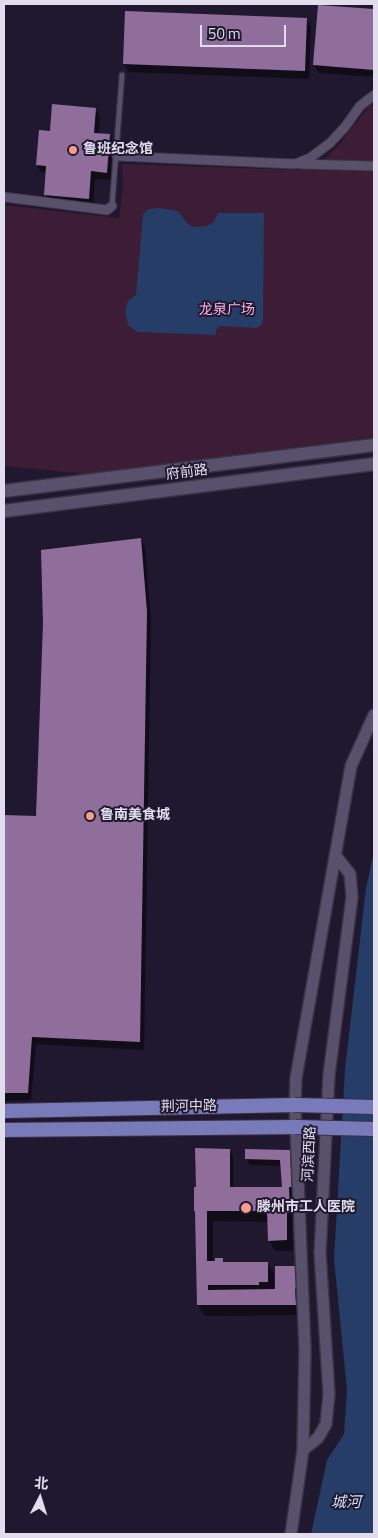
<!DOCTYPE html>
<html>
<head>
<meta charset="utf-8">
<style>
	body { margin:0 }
	#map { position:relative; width:378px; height:1538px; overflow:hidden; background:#1f182e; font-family:"Titillium Web","Noto Sans SC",sans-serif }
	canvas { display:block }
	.frame { position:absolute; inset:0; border:5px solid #e1dded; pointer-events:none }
	.north { position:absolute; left:15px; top:1473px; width:50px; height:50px; -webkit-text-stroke:4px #1f182e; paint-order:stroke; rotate:5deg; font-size:14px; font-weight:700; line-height:20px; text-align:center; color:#e1dded }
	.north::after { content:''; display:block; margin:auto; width:18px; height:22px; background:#e1dded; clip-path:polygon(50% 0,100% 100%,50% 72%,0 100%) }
	.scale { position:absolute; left:200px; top:25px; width:86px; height:22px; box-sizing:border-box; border:2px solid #e1dded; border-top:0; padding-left:6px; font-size:15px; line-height:18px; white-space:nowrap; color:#e1dded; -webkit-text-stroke:4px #1f182e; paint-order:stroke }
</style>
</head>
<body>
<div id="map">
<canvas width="378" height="1538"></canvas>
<div class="frame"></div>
<div class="north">北</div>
<div class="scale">50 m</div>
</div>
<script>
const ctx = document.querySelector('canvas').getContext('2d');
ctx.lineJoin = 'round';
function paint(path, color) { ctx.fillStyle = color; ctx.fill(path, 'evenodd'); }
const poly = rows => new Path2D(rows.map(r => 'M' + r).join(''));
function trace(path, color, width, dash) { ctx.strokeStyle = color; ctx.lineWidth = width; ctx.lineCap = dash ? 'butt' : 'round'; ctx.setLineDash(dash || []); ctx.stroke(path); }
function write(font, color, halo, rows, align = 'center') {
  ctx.font = font + ' "Titillium Web","Noto Sans SC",sans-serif'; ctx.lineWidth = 4; ctx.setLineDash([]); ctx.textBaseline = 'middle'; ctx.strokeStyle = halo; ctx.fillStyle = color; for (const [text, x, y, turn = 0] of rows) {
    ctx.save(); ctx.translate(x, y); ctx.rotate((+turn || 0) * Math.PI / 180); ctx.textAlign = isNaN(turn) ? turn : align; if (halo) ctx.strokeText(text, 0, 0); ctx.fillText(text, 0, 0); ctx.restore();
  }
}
const green = poly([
	[374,103,374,437,87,474,4,466,4,205,119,218,123,186,122,164,298,170,324,159,338,146,369,106]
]);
const water = poly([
	[159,208,178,211,186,222,193,227,199,227,207,226,214,222,218,213,263,213,264,215,263,319,262,324,257,328,220,326,216,330,216,335,137,332,128,325,125,312,128,301,136,295,143,214,149,209],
	[374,852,374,1534,311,1534,327,1460,344,1434,347,1390,334,1259,345,1069,366,888]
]);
const shadow = poly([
	[319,6,374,11,374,77,319,73,314,65],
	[306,19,311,27,309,79,128,72,124,64],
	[96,109,100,117,99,134,109,135,114,143,111,180,95,179,93,206,50,202,45,194,47,173,41,172,37,165,51,132],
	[141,539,145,547,151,621,144,1050,36,1044,31,1100,4,1101,4,816,37,818,44,623],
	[229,1150,233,1156,233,1188,283,1188,282,1166,250,1165,247,1159,289,1152,293,1158,295,1192,291,1192,295,1199,295,1223,292,1223,293,1251,275,1251,269,1240,268,1222,213,1221,213,1263,222,1260,225,1264,267,1263,274,1274,274,1291,298,1267,301,1315,205,1316,198,1305,197,1188]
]);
const building = poly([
	[318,5,374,9,374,70,313,65],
	[125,11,307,18,305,71,123,64],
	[52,104,96,108,94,133,110,134,107,173,91,171,89,199,44,195,46,166,36,165,39,130,50,131],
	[141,538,147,612,140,1042,32,1037,28,1093,4,1093,4,815,36,816,43,623,41,550],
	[195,1148,230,1149,230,1187,282,1187,280,1160,245,1159,245,1149,290,1150,292,1187,289,1187,290,1213,287,1213,287,1240,268,1241,267,1211,207,1211,207,1261,215,1261,215,1258,223,1258,223,1262,268,1262,268,1282,259,1282,259,1285,208,1285,208,1290,275,1289,275,1266,299,1266,299,1285,295,1289,296,1305,197,1305,195,1211,194,1211,194,1187,196,1187]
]);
const service = poly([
	[112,206,122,75]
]);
const minor = poly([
	[117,156,295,164,310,158,330,143,345,127,360,106,374,95],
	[300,164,374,166],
	[4,197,107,210,112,206]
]);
const tertiary = poly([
	[303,1450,318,1438,326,1424,329,1394,320,1253,329,1075,352,897,350,874,336,856],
	[291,1534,303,1450,305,1350,295,1105,296,1078,351,766,374,715]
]);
const secondary = poly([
	[4,491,374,445],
	[4,511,374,464]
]);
const primary = poly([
	[4,1111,295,1105],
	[4,1130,296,1127]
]);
const primaryBridge = poly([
	[295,1105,374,1107],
	[296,1127,374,1129]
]);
const markers = [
	[73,150,5,"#f49d8d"],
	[90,816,5,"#f49d8d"],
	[246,1208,6,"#f49d8d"]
];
const poiNames = [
	["鲁班纪念馆",83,150],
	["鲁南美食城",100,816],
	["滕州市工人医院",257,1208]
];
const parkNames = [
	["龙泉广场",227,311]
];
const streetNames = [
	["府前路",187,473,-7],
	["荆河中路",189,1107,-1],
	["河滨西路",310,1154,-87]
];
const waterNames = [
	["城河",346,1503]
];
paint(green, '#3d1c36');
paint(water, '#263d67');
paint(shadow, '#0007');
paint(building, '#906e9c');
trace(service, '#393345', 7);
trace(minor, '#393345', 11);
trace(tertiary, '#393345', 14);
trace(secondary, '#393345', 15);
trace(primary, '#393345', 16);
trace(service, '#59516b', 4.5);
trace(minor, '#59516b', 9);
trace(tertiary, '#59516b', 11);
trace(secondary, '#59516b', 12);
trace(primary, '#797aba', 14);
trace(primaryBridge, '#393345', 16, []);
trace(primaryBridge, '#797aba', 14);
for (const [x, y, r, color] of markers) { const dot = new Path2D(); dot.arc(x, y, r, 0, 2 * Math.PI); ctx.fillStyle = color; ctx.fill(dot); trace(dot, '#1f182e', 2); }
write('bold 14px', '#e1dded', '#1f182e', poiNames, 'left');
write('14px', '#f9b1e7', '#1f182e', parkNames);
write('14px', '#e1dded', '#1f182e', streetNames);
write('italic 15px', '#d0e1fd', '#1f182e', waterNames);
</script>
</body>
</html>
